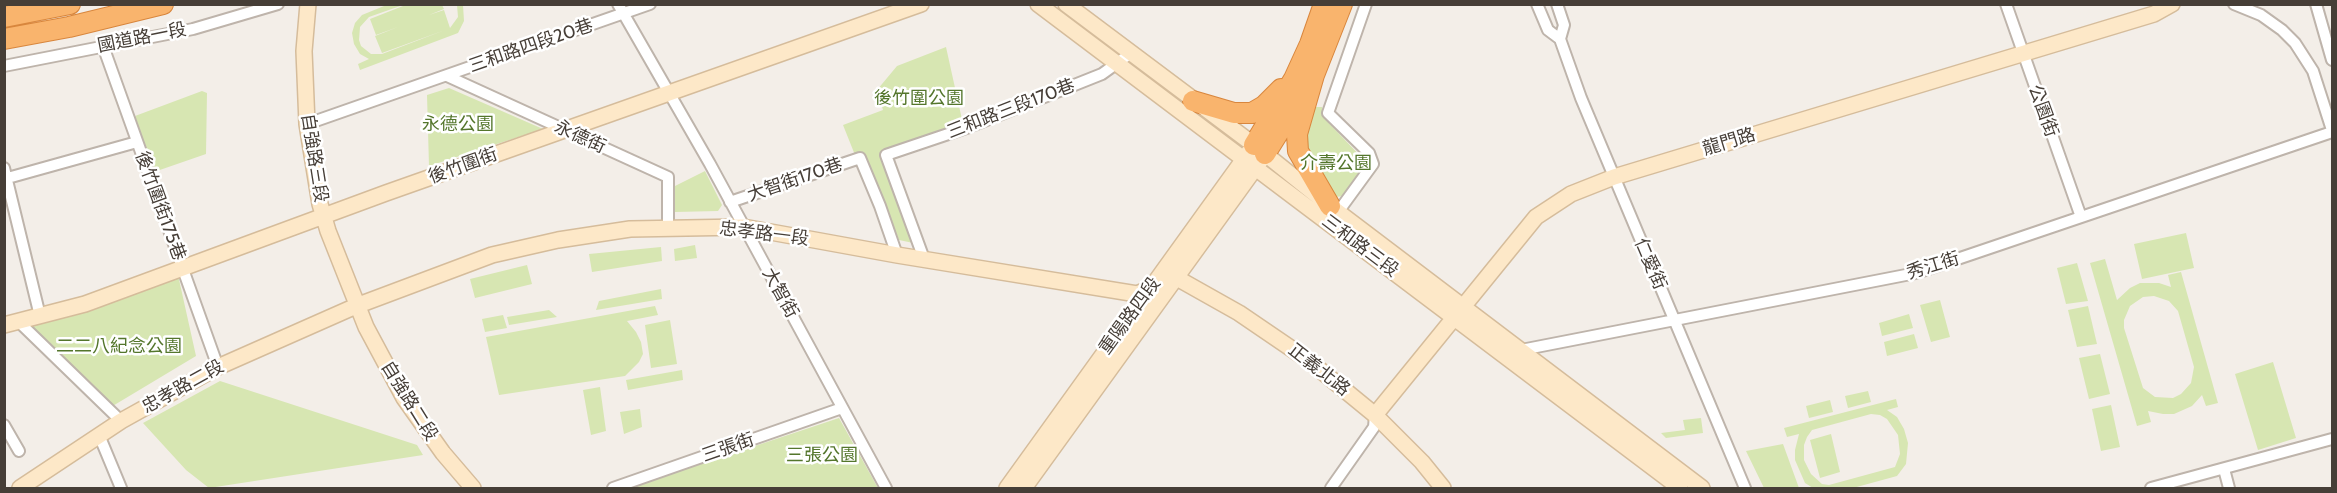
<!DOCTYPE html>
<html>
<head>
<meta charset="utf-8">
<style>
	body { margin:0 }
	#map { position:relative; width:2337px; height:493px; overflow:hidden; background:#f3eee8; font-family:Cabin,sans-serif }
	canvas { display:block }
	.frame { position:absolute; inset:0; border:6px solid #463e37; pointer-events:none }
</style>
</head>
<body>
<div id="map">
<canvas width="2337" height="493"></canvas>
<div class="frame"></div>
</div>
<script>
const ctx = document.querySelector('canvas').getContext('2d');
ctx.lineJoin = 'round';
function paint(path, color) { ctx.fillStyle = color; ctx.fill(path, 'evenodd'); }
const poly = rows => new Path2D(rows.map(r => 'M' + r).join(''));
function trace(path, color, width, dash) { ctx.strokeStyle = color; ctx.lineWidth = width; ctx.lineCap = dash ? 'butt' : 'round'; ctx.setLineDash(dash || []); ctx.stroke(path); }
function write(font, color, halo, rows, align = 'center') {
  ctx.font = font + ' Cabin,"Noto Sans TC",sans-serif'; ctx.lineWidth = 5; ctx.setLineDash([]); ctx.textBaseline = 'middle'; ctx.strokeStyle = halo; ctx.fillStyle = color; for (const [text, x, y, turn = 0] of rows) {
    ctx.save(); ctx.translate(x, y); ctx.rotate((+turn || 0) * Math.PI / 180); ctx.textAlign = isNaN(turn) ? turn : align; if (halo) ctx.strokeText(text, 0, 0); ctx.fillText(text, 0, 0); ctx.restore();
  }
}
const green = poly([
	[389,4,403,5,369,17,360,27,359,40,361,46,371,54,382,54,445,30,382,53,375,36,398,27,376,35,370,19,403,6,442,5,444,9,429,15,444,10,450,28,458,17,457,5,463,5,464,21,458,33,360,70,358,64,369,59,360,54,354,44,352,33,355,23,362,15],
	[946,47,963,124,881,151,918,244,899,240,863,153,855,155,843,125,883,110,877,90,897,66],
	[449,88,543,129,429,166,427,95],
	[202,91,207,93,206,154,154,172,135,116],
	[1312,107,1322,107,1323,117,1366,162,1365,166,1344,196,1335,197,1314,173,1303,132],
	[705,171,722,205,718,211,675,212,675,186],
	[2186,233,2194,268,2142,279,2134,244],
	[695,245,697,258,675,261,674,249],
	[661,247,662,261,592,272,589,254],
	[2105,259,2117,300,2130,288,2140,283,2159,283,2171,287,2168,275,2181,272,2218,403,2206,406,2202,395,2192,406,2174,414,2163,414,2148,411,2151,422,2137,426,2090,263],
	[2154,296,2169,301,2178,311,2194,367,2191,383,2181,394,2173,398,2155,397,2143,388,2124,328,2124,320,2130,306,2143,297],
	[2077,263,2088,301,2066,304,2057,268],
	[527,265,532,284,475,298,470,279],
	[178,275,196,356,111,407,31,325],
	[661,289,662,299,596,310,599,301],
	[1940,300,1950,337,1931,342,1920,305],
	[655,306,658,315,627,321,636,332,641,342,643,354,639,362,625,376,499,395,486,337],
	[2088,306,2097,344,2077,347,2068,310],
	[549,310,557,317,509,325,507,317],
	[1909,314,1913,328,1882,336,1879,323],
	[503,315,507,328,485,332,482,319],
	[670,320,677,364,651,368,645,325],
	[1914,334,1918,348,1887,356,1884,342],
	[2100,354,2110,394,2089,399,2079,358],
	[2273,362,2296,438,2258,450,2235,374],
	[682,370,683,380,628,390,626,380],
	[220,381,417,445,423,455,209,488,186,470,143,423],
	[600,387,606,431,591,435,583,390],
	[1868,391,1871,402,1848,408,1845,396],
	[1896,399,1898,407,1887,410,1897,417,1904,429,1908,443,1906,464,1897,476,1853,488,1813,488,1805,483,1795,460,1795,450,1799,434,1787,437,1784,428],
	[1871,414,1880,415,1887,419,1898,435,1900,454,1895,467,1829,485,1822,484,1811,474,1804,460,1804,445,1807,437,1812,430],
	[1830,400,1833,412,1809,418,1806,406],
	[2111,405,2120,447,2101,451,2092,409],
	[640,409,642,427,624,434,620,412],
	[839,418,878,488,629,488],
	[1701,418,1703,433,1666,438,1661,433,1685,430,1683,420],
	[1831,434,1840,472,1820,478,1810,440],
	[1783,444,1799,488,1764,488,1746,451]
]);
const street = poly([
	[618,4,710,164,886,488],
	[1537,4,1548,30,1560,39,1581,98,1745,488],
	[1557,4,1564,25,1560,39],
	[2006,4,2081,217],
	[2234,4,2261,15,2282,30,2295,43,2313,71,2332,130],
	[2316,4,2332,60],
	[103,46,218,367],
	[4,66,193,29,278,4],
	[447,76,668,177,668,227],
	[307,124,650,4],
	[4,168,40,316],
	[4,179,137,142],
	[730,202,860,158,880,206,897,255],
	[1338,212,1373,164,1369,153,1328,113,1366,4],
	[924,259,886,155,969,127,1102,74,1131,53],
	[19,322,121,421],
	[1521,350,1916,273,2332,132],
	[4,425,19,451],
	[99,435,121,488],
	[2224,469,2229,488],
	[613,488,842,408],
	[1331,488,1374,427,1375,415],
	[2151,488,2332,439]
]);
const secondary = poly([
	[308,4,304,51,307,124,320,204,328,231,366,327,404,398,443,453,473,488],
	[1038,4,1680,488],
	[1066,4,1254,145,1330,206,1702,488],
	[1175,277,1239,313,1308,360,1375,415,1422,462,1443,488],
	[4,325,85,304,386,193,921,4],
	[1375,415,1536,217,1571,194,1614,177,2154,14,2172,4],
	[20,488,121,421,218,367,356,306,492,255,558,240,630,229,743,227,897,255,1137,294,1175,277],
	[1007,488,1249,152],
	[1024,488,1261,160]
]);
const highway = poly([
	[4,17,70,4],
	[4,39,69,27,163,4],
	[1193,101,1234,113,1252,113,1264,106,1281,89],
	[1254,145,1294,79,1310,44,1324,4],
	[1265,154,1300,98],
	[1330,206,1298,151,1297,134,1314,75,1342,4]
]);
const streetNames = [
	["國道路一段",142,38,-11],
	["三和路四段20巷",531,46,-19],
	["三和路三段170巷",1011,109,-21],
	["公園街",2043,111,70],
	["永德街",580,137,25],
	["龍門路",1729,142,-17],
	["自強路三段",314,158,81],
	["後竹圍街",463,166,-20],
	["大智街170巷",795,180,-19],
	["後竹圍街175巷",160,206,70],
	["忠孝路一段",764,234,7],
	["三和路三段",1360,246,37],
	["仁愛街",1650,264,67],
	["秀江街",1933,266,-17],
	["大智街",780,293,61],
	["重陽路四段",1130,316,-54],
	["正義北路",1319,370,38],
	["忠孝路二段",183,387,-29],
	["自強路二段",409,401,58],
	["三張街",728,448,-19]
];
const parkNames = [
	["後竹圍公園",919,99],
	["永德公園",458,125],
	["介壽公園",1336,164],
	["二二八紀念公園",119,347],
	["三張公園",822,456]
];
paint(green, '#d7e6b2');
trace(street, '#beb4ab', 14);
trace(secondary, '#d5bc9b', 18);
trace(highway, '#d8863d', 22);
trace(street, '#fff', 10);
trace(secondary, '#fde8c8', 15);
trace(highway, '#f9b46d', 20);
write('18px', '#463e37', '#fff', streetNames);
write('18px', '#54762c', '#fff', parkNames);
</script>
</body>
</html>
